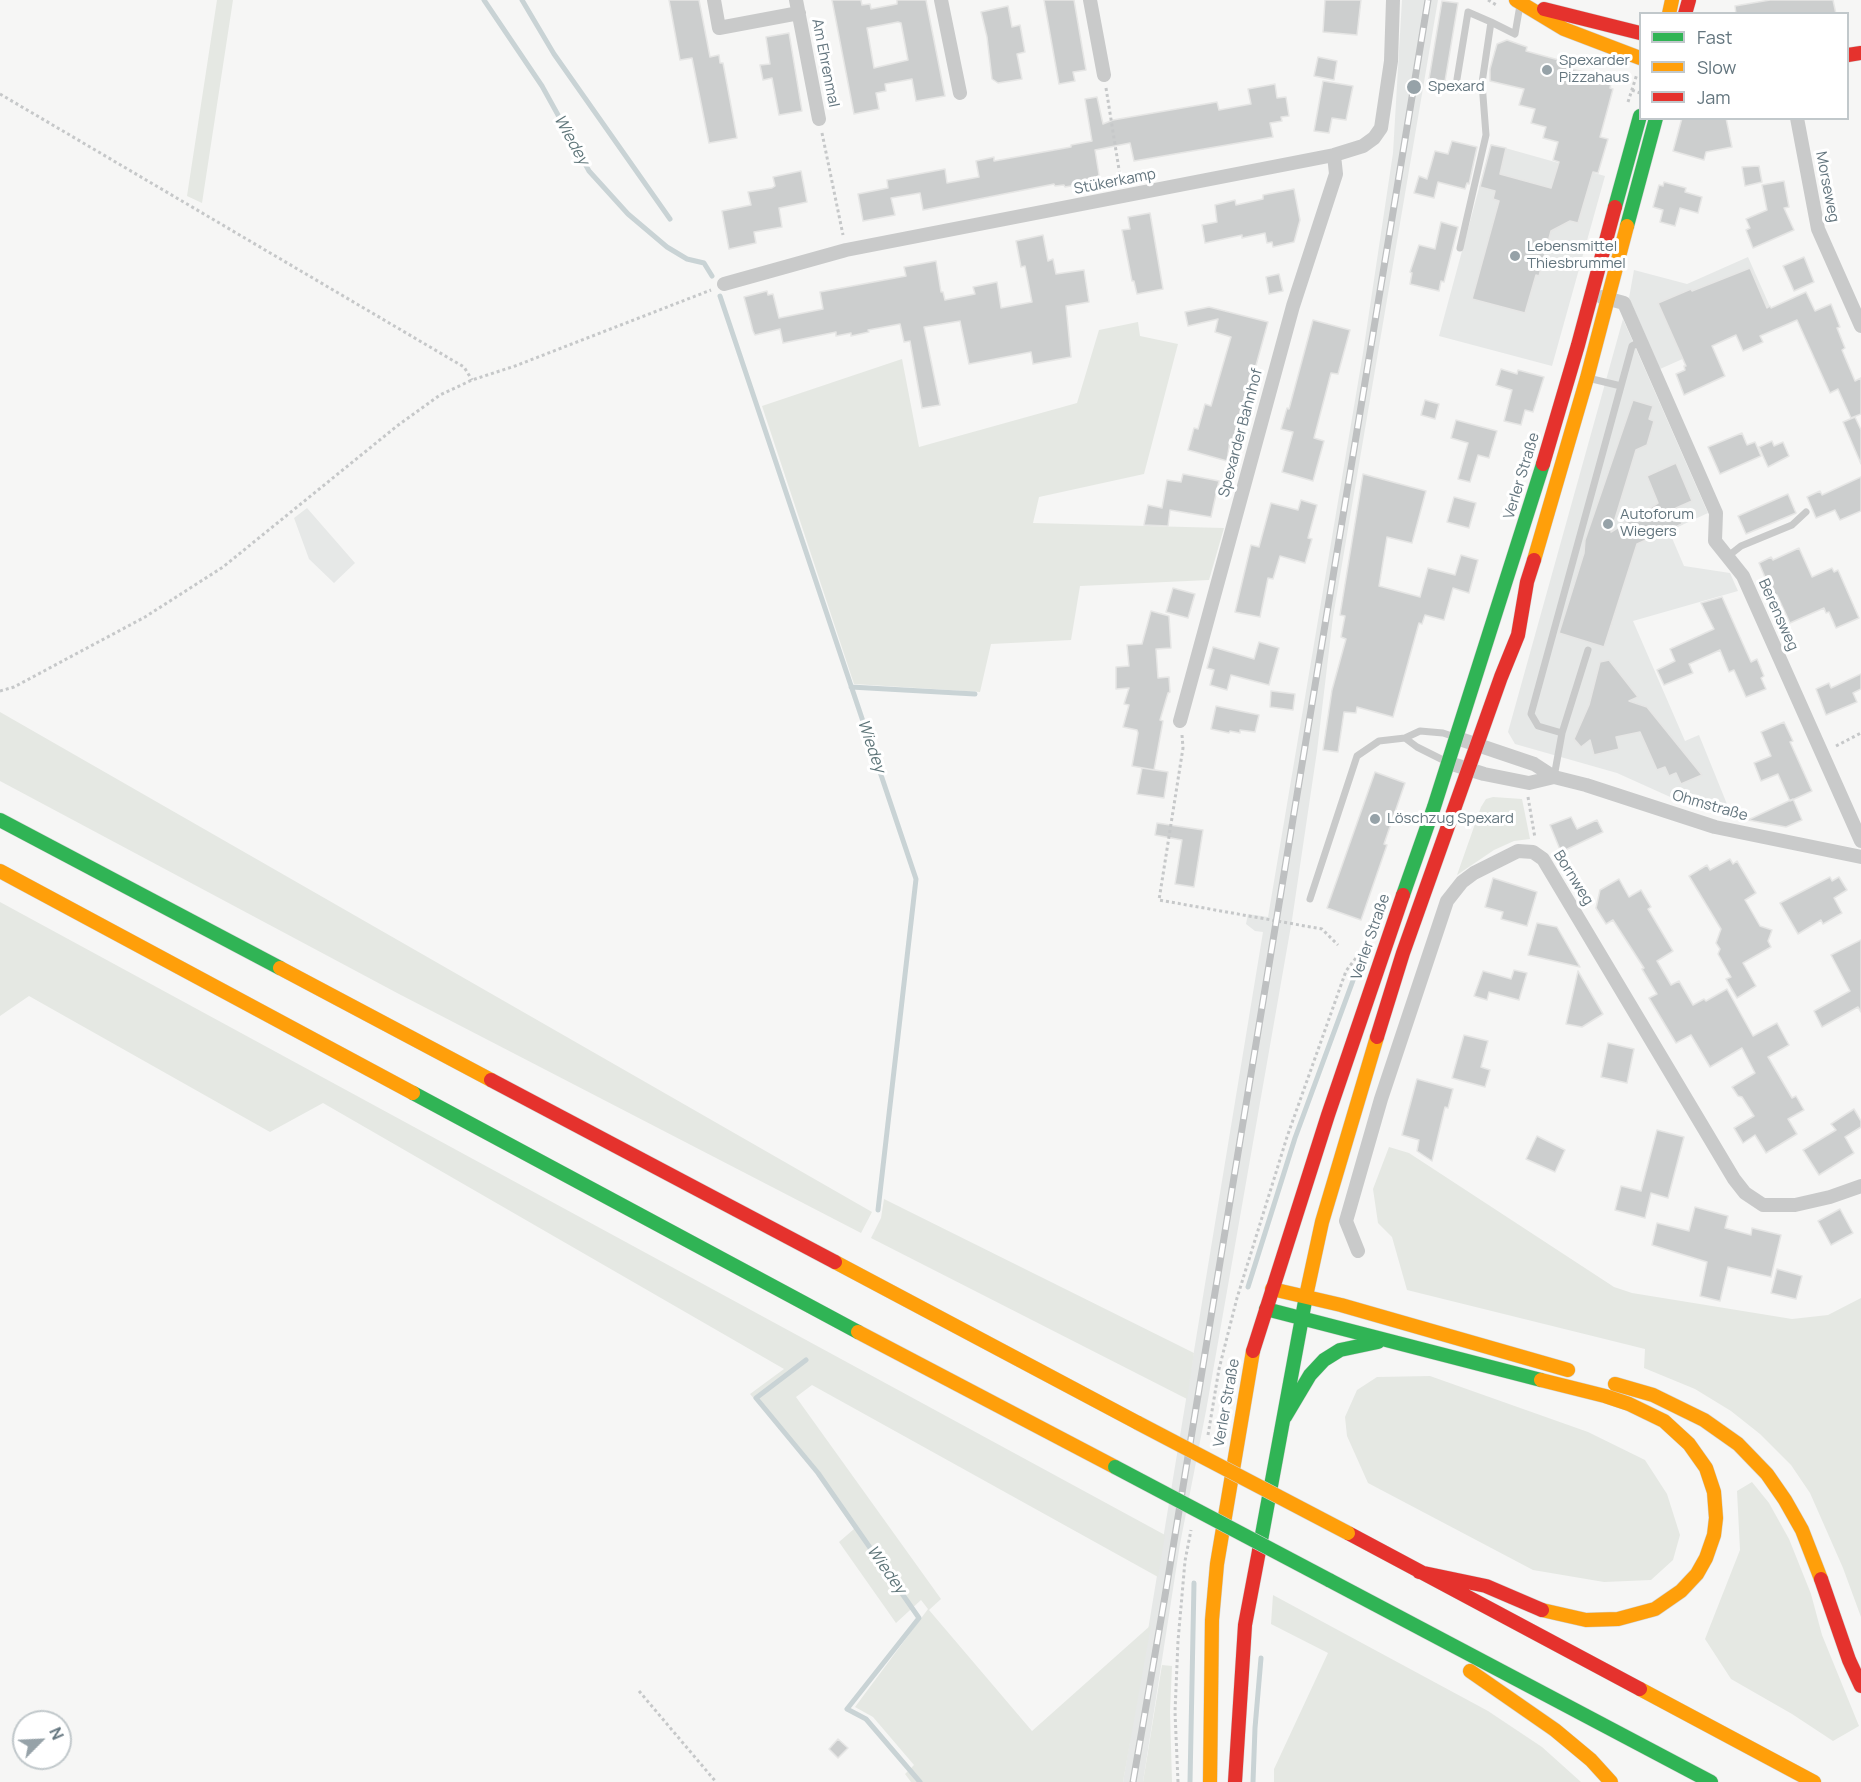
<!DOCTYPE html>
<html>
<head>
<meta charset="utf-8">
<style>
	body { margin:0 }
	#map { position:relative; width:1861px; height:1782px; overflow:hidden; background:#f6f6f5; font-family:Manrope,sans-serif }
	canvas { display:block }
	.legend { position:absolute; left:1639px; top:12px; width:210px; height:108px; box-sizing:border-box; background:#fff; border:2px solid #c1c8cb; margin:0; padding:8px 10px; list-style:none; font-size:18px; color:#63757e }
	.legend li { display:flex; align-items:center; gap:12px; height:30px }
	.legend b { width:30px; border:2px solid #c1c8cb }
	.north { position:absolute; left:12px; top:1710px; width:60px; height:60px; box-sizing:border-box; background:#fff; border:2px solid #c1c8cb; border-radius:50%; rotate:66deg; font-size:16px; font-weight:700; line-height:24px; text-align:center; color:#63757e }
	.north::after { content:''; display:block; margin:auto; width:21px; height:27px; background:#96a2a8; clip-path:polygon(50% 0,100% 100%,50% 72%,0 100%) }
</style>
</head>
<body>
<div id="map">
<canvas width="1861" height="1782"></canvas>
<ul class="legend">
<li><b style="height:8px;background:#30b455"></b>Fast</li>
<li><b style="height:8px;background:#ff9f0a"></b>Slow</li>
<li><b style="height:8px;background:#e5322d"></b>Jam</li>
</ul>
<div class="north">N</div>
</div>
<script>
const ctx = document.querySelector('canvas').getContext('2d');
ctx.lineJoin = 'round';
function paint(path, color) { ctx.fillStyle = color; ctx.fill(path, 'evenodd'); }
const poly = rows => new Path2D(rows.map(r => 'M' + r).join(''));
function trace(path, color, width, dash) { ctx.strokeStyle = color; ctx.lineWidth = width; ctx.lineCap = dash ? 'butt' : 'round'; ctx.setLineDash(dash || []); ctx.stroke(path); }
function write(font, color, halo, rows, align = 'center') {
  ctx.font = font + ' Manrope,sans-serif'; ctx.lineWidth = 6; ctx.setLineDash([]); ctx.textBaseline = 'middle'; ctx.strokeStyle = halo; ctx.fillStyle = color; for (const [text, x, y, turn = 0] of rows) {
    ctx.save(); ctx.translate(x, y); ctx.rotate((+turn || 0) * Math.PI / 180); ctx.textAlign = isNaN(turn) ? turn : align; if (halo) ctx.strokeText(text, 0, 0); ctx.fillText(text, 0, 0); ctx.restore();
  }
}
const built = poly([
	[1402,0,1438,0,1333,617,1317,751,1292,920,1206,1411,1180,1544,1143,1782,1123,1782,1263,932,1255,931,1246,924,1248,914,1268,917,1363,353,1393,153],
	[1491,144,1605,176,1552,366,1439,336],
	[1748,257,1775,318,1660,369,1629,298,1634,270,1687,284],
	[1623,319,1708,513,1669,531,1684,566,1730,573,1738,591,1633,621,1685,741,1699,735,1733,819,1688,805,1617,773,1515,744,1508,732],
	[307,508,355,563,334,583,309,559,294,518]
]);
const green = poly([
	[217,0,233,0,202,203,187,196],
	[1138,322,1140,336,1178,344,1144,474,1039,497,1033,523,1224,528,1209,580,1080,586,1071,640,991,644,980,692,854,684,762,406,902,359,919,447,1077,403,1099,330],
	[0,712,872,1212,861,1233,399,994,0,781],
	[1493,797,1522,799,1530,839,1514,841,1494,850,1457,875,1481,807,1486,799],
	[0,902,1165,1535,1158,1577,812,1385,796,1397,941,1599,929,1610,1032,1731,1151,1625,1123,1782,911,1782,905,1774,914,1765,873,1717,855,1707,928,1609,921,1600,896,1623,839,1542,854,1529,817,1474,750,1394,784,1369,323,1103,270,1132,29,996,0,1016],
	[1389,1147,1409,1153,1614,1287,1632,1293,1792,1319,1828,1315,1861,1298,1861,1617,1843,1568,1810,1493,1791,1465,1760,1434,1731,1411,1695,1389,1644,1368,1645,1349,1407,1290,1392,1237,1378,1223,1373,1189],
	[884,1199,1194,1353,1187,1399,871,1238,881,1218],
	[1430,1376,1588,1432,1645,1460,1667,1494,1680,1535,1673,1560,1651,1580,1604,1582,1533,1570,1368,1483,1347,1436,1345,1417,1357,1390,1377,1377],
	[1752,1482,1769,1503,1789,1539,1811,1594,1822,1635,1859,1726,1833,1741,1792,1714,1731,1679,1705,1639,1740,1550,1737,1491],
	[1273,1595,1488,1711,1542,1747,1581,1782,1274,1782,1274,1769,1328,1653,1271,1624],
	[1162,1665,1172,1666,1170,1712,1172,1782,1143,1782]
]);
const stream = poly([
	[484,0,542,86,589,171,628,214,667,247,687,259,704,263,712,276],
	[522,0,554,54,670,219],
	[720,296,916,879,878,1210],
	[851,687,975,694],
	[1248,1287,1295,1138,1355,975],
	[806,1360,756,1398,818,1473,919,1618,847,1709,866,1719,920,1782],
	[1190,1782,1194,1583],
	[1253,1782,1255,1728,1261,1658]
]);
const building = poly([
	[669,0,699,0,710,57,719,55,720,63,723,63,737,138,709,143,692,58,680,60,669,0],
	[832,0,861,0,862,5,870,4,871,9,897,4,897,0,926,0,945,96,916,101,912,79,885,84,886,91,876,93,879,109,854,114,832,0],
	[898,22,901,23,908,60,874,68,867,28,898,22],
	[1044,0,1074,0,1086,70,1073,72,1075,81,1059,84,1044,0],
	[1325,0,1361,0,1357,35,1323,32,1325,0],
	[1770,0,1833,0,1836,14,1736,14,1735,6,1770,0],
	[1442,1,1458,3,1445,81,1429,79,1442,1],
	[1008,6,1012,27,1020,25,1025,52,1017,54,1022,79,998,83,992,79,987,37,981,12,1008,6],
	[789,33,802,111,779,115,772,78,763,80,760,65,770,64,766,37,789,33],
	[1507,40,1527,47,1526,51,1573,64,1572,69,1612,79,1610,88,1613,89,1600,137,1608,139,1598,173,1593,172,1578,223,1570,221,1551,231,1539,276,1536,275,1525,313,1472,299,1499,201,1493,199,1495,191,1480,187,1491,145,1506,148,1500,174,1551,188,1559,162,1553,160,1558,142,1543,138,1546,127,1531,123,1535,109,1519,105,1524,89,1490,81,1490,69,1497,44,1507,40],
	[1318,57,1337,61,1334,80,1314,76,1318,57],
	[1323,81,1353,86,1346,120,1332,118,1329,133,1314,131,1323,81],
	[1275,84,1277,98,1286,97,1289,116,1281,117,1282,121,1270,123,1273,137,1134,161,1130,143,1095,150,1100,181,1065,187,1064,185,1055,186,1054,184,923,210,920,193,891,198,895,215,863,221,858,194,888,188,887,180,945,169,947,183,979,177,976,161,994,157,994,161,1071,147,1071,145,1092,141,1085,99,1097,97,1103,124,1113,120,1217,102,1219,110,1251,104,1248,89,1275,84],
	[1682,118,1726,118,1732,147,1706,152,1704,160,1673,151,1682,118],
	[1452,141,1477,147,1469,184,1467,183,1465,189,1438,182,1434,198,1414,193,1419,176,1427,179,1435,151,1448,154,1452,141],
	[1759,166,1762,182,1745,186,1742,167,1759,166],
	[801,171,807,202,779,208,782,227,754,232,756,243,729,249,722,211,751,205,748,192,772,188,775,186,773,177,801,171],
	[1784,181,1789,207,1784,208,1794,230,1753,248,1746,230,1750,228,1746,219,1767,210,1762,185,1784,181],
	[1664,182,1686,188,1685,192,1702,197,1698,213,1680,208,1675,226,1660,222,1663,210,1653,207,1659,185,1663,186,1664,182],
	[1294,189,1300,220,1294,242,1273,247,1272,242,1267,243,1265,233,1242,238,1242,235,1205,243,1202,225,1217,222,1215,205,1235,200,1236,205,1263,199,1263,195,1294,189],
	[1150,213,1163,289,1137,294,1134,281,1132,281,1122,230,1130,229,1128,217,1150,213],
	[1441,222,1458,227,1444,282,1441,281,1439,291,1410,284,1412,273,1410,272,1419,245,1435,249,1441,222],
	[1043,235,1048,261,1053,259,1056,274,1084,270,1089,302,1066,306,1071,357,1033,364,1031,352,969,364,960,321,924,327,940,405,922,408,910,341,904,342,900,324,868,330,869,332,851,336,851,333,836,336,836,332,783,343,780,329,755,335,753,331,744,297,767,291,768,295,773,294,779,318,823,309,820,292,906,276,904,267,936,261,941,292,943,292,945,300,975,294,973,287,997,282,1001,308,1032,302,1025,266,1021,267,1016,241,1043,235],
	[1804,257,1814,282,1794,291,1783,266,1804,257],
	[1750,268,1767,308,1770,306,1771,308,1806,292,1815,311,1831,304,1840,327,1837,328,1845,348,1842,350,1855,381,1861,378,1861,414,1851,418,1838,389,1830,393,1797,320,1760,336,1763,342,1743,351,1736,335,1712,346,1725,376,1684,395,1676,374,1685,370,1684,366,1686,366,1658,303,1691,289,1692,291,1750,268],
	[1279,274,1283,291,1269,294,1266,277,1279,274],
	[1209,307,1268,322,1255,369,1252,368,1234,441,1230,440,1227,461,1188,450,1194,428,1198,429,1205,404,1211,406,1231,337,1215,332,1218,319,1188,326,1185,312,1209,307],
	[1313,320,1350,330,1338,374,1331,373,1314,438,1324,441,1313,481,1282,472,1293,432,1281,429,1287,408,1289,409,1313,320],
	[1501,369,1517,374,1518,370,1544,377,1533,412,1525,410,1521,425,1504,421,1512,390,1496,385,1501,369],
	[1425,400,1439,404,1435,419,1421,415,1425,400],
	[1633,400,1653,406,1649,419,1654,421,1647,445,1636,450,1611,532,1658,503,1647,476,1676,463,1692,501,1676,508,1682,524,1637,544,1604,647,1559,633,1584,553,1585,540,1633,400],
	[1855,417,1861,430,1861,464,1843,422,1855,417],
	[1456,420,1497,431,1489,458,1478,455,1470,482,1458,479,1468,443,1451,438,1456,420],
	[1742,433,1747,445,1755,442,1761,456,1720,474,1708,447,1742,433],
	[1772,441,1774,446,1783,442,1789,456,1768,467,1759,447,1772,441],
	[1183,474,1219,481,1211,517,1170,510,1168,526,1144,525,1148,505,1162,508,1167,480,1181,482,1183,474],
	[1363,474,1426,491,1412,543,1387,537,1379,586,1420,597,1428,568,1455,575,1461,555,1478,560,1469,593,1453,588,1444,620,1425,615,1422,624,1419,623,1393,717,1357,707,1356,713,1344,712,1338,752,1323,750,1332,690,1346,639,1341,637,1345,616,1340,615,1363,474],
	[1861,477,1861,511,1840,520,1835,510,1816,518,1807,497,1820,491,1822,495,1861,477],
	[1788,494,1796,513,1746,534,1738,516,1788,494],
	[1454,497,1476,503,1469,528,1447,522,1454,497],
	[1301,500,1317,505,1308,538,1312,539,1305,563,1280,556,1273,579,1268,578,1260,617,1235,612,1251,545,1259,547,1271,503,1298,510,1301,500],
	[1799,548,1812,577,1832,568,1834,572,1838,570,1859,618,1836,628,1829,612,1826,613,1824,608,1790,623,1777,595,1773,596,1759,563,1771,557,1773,560,1799,548],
	[1173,588,1195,594,1188,618,1166,612,1173,588],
	[1722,597,1751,662,1757,659,1764,676,1761,678,1766,689,1746,697,1734,670,1729,672,1720,650,1689,664,1693,673,1664,685,1657,670,1675,661,1670,649,1714,629,1701,603,1722,597],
	[1151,611,1169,616,1171,648,1156,649,1158,678,1169,677,1170,692,1168,693,1160,720,1163,721,1154,770,1132,766,1138,733,1137,730,1123,727,1129,705,1124,704,1129,688,1116,689,1116,667,1129,666,1127,645,1142,644,1151,611],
	[1259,642,1279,648,1269,685,1231,675,1227,690,1210,685,1214,670,1207,668,1213,647,1254,659,1259,642],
	[1609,660,1638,697,1629,701,1647,707,1702,775,1681,784,1676,773,1669,776,1665,767,1657,770,1640,732,1616,737,1619,749,1594,755,1590,740,1581,747,1574,739,1589,705,1600,662,1609,660],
	[1861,674,1861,689,1853,693,1857,702,1826,715,1816,689,1829,683,1831,688,1861,674],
	[1271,691,1295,694,1293,710,1270,707,1271,691],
	[1216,706,1259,715,1255,732,1240,730,1240,733,1230,731,1229,733,1211,729,1216,706],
	[1784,722,1793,741,1790,742,1812,791,1790,801,1778,774,1761,781,1754,763,1771,756,1761,732,1784,722],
	[1142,768,1168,772,1164,798,1137,794,1142,768],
	[1375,772,1405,783,1384,844,1387,845,1361,920,1327,908,1375,772],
	[1793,799,1802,820,1786,827,1748,820,1793,799],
	[1571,817,1577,829,1597,820,1603,832,1561,852,1550,825,1571,817],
	[1157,823,1203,830,1194,887,1175,884,1182,840,1155,835,1157,823],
	[1730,859,1733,864,1737,861,1756,893,1745,900,1760,926,1772,930,1768,941,1771,947,1743,963,1756,986,1737,998,1726,979,1731,977,1718,954,1720,949,1716,943,1721,929,1689,876,1707,865,1710,870,1730,859],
	[1830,877,1832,881,1839,877,1847,890,1834,898,1842,913,1823,924,1821,920,1798,934,1780,903,1830,877],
	[1493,878,1537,892,1527,926,1501,919,1503,912,1485,907,1493,878],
	[1619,879,1629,897,1641,890,1651,907,1648,909,1673,951,1657,961,1671,985,1679,981,1693,1005,1704,999,1706,1001,1727,989,1753,1036,1777,1023,1789,1045,1768,1057,1792,1098,1796,1096,1804,1110,1788,1119,1797,1134,1766,1153,1755,1135,1743,1143,1734,1128,1754,1116,1742,1097,1738,1096,1732,1087,1755,1073,1742,1048,1710,1067,1691,1035,1676,1043,1649,998,1657,994,1642,969,1644,968,1613,920,1606,924,1596,908,1600,890,1619,879],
	[1537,923,1557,927,1580,967,1528,955,1537,923],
	[1861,940,1861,1012,1858,1007,1822,1027,1814,1011,1850,991,1831,955,1861,940],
	[1514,970,1527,973,1519,1000,1489,992,1487,1000,1474,996,1483,971,1511,979,1514,970],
	[1578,971,1603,1014,1582,1027,1566,1024,1578,971],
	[1464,1035,1488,1041,1481,1067,1490,1070,1485,1087,1452,1078,1464,1035],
	[1608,1043,1634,1049,1627,1083,1601,1077,1608,1043],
	[1417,1079,1453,1089,1448,1108,1445,1107,1432,1161,1417,1151,1419,1140,1402,1135,1417,1079],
	[1854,1109,1861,1121,1861,1127,1845,1137,1854,1153,1819,1175,1803,1150,1836,1130,1831,1124,1854,1109],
	[1657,1130,1684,1137,1668,1198,1651,1193,1645,1218,1615,1210,1621,1186,1641,1191,1657,1130],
	[1537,1136,1565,1150,1555,1172,1526,1159,1537,1136],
	[1695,1207,1728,1216,1725,1228,1751,1235,1752,1228,1781,1235,1771,1277,1728,1267,1720,1301,1700,1296,1707,1262,1652,1245,1657,1223,1689,1231,1695,1207],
	[1840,1209,1853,1233,1831,1245,1818,1221,1840,1209],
	[1777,1269,1802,1276,1796,1299,1771,1293,1777,1269],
	[838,1739,848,1748,838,1758,829,1749,838,1739]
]);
const path = poly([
	[1488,0,1498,6],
	[1106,88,1121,182],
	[1632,90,1640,93],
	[0,94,464,367,472,380],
	[1628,102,1637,74],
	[822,133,843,235],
	[0,691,14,687,145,617,223,567,397,426,440,395,472,380,515,366,711,290],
	[1182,735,1183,748,1159,900,1322,929,1338,945],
	[1836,746,1861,733],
	[1528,797,1535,838],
	[1208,1435,1219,1369,1237,1298,1287,1137,1346,971,1363,949],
	[639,1691,716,1782],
	[1178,1782,1175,1712,1178,1641,1185,1561,1191,1530]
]);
const lane = poly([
	[1457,79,1468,12,1491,22],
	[1460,248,1486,135,1482,83,1491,22,1515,34,1520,5],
	[1588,378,1621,386],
	[1727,557,1741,546,1792,525,1806,512],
	[1562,733,1538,726,1531,714,1632,346,1640,342],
	[1405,738,1417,747,1447,762],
	[1554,777,1562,733,1588,650],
	[1310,899,1357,756,1379,741,1405,738,1420,731,1443,733,1455,737]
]);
const street = poly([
	[714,0,719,28,799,13],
	[796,0,819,119],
	[941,0,960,93],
	[1090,0,1104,75],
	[1797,118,1818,229,1861,326],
	[724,284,846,250,1334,155,1363,146,1374,138,1381,128,1391,61,1393,0],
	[1602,297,1624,303,1716,513,1715,541,1743,576,1861,841],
	[1180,721,1293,306,1336,174,1334,155],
	[1457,738,1534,764,1554,777,1586,785,1715,827,1861,857],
	[1449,763,1484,774,1529,783,1554,777],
	[1358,1251,1346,1221,1381,1099,1447,901,1462,882,1474,873,1518,851,1533,852,1543,859,1734,1179,1745,1193,1763,1205,1795,1205,1830,1197,1861,1186]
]);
const fast = poly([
	[1615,207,1640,116],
	[1627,226,1656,118],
	[0,820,280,968],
	[1403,895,1434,807,1543,464],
	[413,1093,858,1332],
	[1266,1309,1541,1380],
	[1285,1417,1310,1375,1324,1360,1340,1350,1378,1342],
	[1259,1551,1306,1296],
	[1329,1580,1711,1782]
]);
const slow = poly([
	[1516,0,1564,29,1640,58],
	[1669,14,1672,0],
	[1534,560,1587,378,1627,226],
	[0,871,413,1093],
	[280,968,491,1080],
	[835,1262,1138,1423],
	[1272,1289,1341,1305,1568,1370],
	[1306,1296,1322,1222,1377,1037],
	[858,1332,1115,1467],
	[1541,1380,1605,1396,1629,1404,1664,1421,1689,1444,1706,1468,1714,1492,1716,1518,1714,1535,1706,1558,1697,1574,1681,1591,1655,1609,1618,1619,1586,1620,1542,1610],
	[1615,1384,1653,1395,1704,1420,1738,1444,1767,1474,1785,1500,1802,1530,1821,1579],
	[1470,1671,1555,1730,1591,1760,1611,1782],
	[1640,1689,1814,1782],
	[1210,1782,1212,1620,1217,1564,1253,1351]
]);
const jam = poly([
	[1544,9,1640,33],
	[1685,14,1689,0],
	[1848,55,1861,53],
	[1543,464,1578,345,1615,207],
	[1377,1037,1403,953,1501,677,1518,635,1527,582,1534,560],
	[491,1080,835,1262],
	[1253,1351,1328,1115,1403,895],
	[1348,1533,1640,1689],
	[1419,1572,1486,1586,1542,1610],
	[1821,1579,1849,1660,1861,1686],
	[1235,1782,1245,1625,1259,1551]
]);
const rail = poly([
	[1133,1782,1165,1596,1428,0]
]);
const fastBridge = poly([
	[1115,1467,1329,1580]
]);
const slowBridge = poly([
	[1138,1423,1348,1533]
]);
const markers = [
	[1547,70,6,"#96a2a8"],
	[1414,87,8,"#96a2a8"],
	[1515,256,6,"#96a2a8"],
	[1608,524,6,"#96a2a8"],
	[1375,819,6,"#96a2a8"]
];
const poiNames = [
	["Spexarder",1559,61],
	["Pizzahaus",1559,78],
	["Spexard",1428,87],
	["Lebensmittel",1527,247],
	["Thiesbrummel",1527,264],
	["Autoforum",1620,515],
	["Wiegers",1620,532],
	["Löschzug Spexard",1387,819]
];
const streetNames = [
	["Am Ehrenmal",825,63,79],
	["Stükerkamp",1115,182,-11],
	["Morseweg",1827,187,79],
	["Spexarder Bahnhof",1241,433,-75],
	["Verler Straße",1522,476,-73],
	["Berensweg",1778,615,66],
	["Ohmstraße",1710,806,16],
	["Bornweg",1573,878,58],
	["Verler Straße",1371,937,-71],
	["Verler Straße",1227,1403,-80]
];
const waterNames = [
	["Wiedey",571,140,61],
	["Wiedey",871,746,71],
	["Wiedey",886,1570,55]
];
paint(built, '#e6e8e7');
paint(green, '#e5e8e3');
trace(stream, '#c9d3d5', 5);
paint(building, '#cccece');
trace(building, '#e6e6e5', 1.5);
trace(fast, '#d2d3d3', 15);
trace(slow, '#d2d3d3', 15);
trace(jam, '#d2d3d3', 15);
trace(path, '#c6c8c9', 3, [3, 3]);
trace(lane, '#c9caca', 7);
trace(street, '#c9caca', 14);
trace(fast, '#30b455', 14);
trace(slow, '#ff9f0a', 14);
trace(jam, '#e5322d', 14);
trace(rail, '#bec0c1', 7);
trace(rail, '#fff', 4.5, [14]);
trace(fastBridge, '#d2d3d3', 15, []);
trace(slowBridge, '#d2d3d3', 15, []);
trace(fastBridge, '#30b455', 14);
trace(slowBridge, '#ff9f0a', 14);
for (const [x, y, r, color] of markers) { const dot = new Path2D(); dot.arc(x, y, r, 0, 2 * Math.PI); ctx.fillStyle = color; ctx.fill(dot); trace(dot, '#fff', 2); }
write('15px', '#63757e', '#fff', poiNames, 'left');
write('15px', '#63757e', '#fff', streetNames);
write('italic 16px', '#5e7579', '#fff', waterNames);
</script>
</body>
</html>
